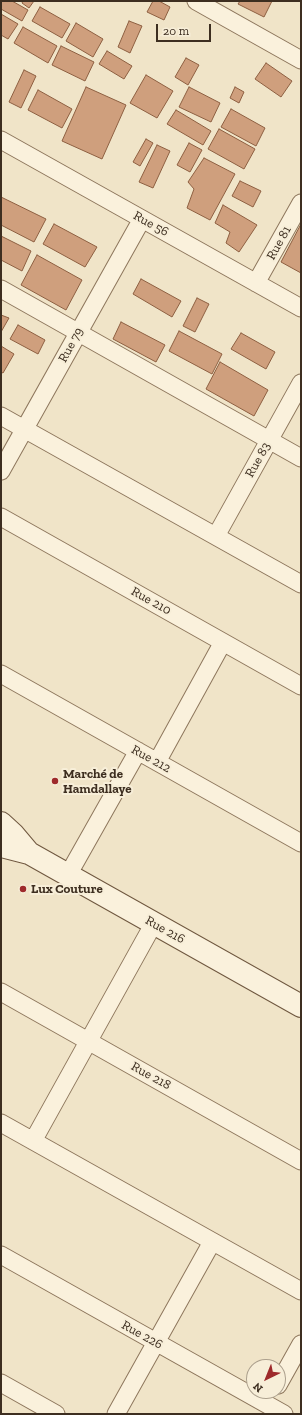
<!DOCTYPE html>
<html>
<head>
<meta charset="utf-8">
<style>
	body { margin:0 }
	#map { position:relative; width:302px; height:1415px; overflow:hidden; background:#f0e4c8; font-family:"Zilla Slab",serif }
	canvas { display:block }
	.frame { position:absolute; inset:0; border:2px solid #3d2e20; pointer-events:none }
	.north { position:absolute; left:246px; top:1359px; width:40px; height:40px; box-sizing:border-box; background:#f7eed8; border:1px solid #ada18e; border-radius:50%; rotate:223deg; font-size:11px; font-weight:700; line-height:16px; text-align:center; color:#3d2e20 }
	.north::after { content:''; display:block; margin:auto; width:14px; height:18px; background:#9e2a2b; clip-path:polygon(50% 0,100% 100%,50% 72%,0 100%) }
	.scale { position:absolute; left:156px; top:24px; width:55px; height:18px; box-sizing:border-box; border:2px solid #3d2e20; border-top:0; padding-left:5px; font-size:12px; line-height:14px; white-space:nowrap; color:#3d2e20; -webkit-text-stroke:3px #f7eed8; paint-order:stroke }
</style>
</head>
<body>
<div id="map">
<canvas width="302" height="1415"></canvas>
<div class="frame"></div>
<div class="north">N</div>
<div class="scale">20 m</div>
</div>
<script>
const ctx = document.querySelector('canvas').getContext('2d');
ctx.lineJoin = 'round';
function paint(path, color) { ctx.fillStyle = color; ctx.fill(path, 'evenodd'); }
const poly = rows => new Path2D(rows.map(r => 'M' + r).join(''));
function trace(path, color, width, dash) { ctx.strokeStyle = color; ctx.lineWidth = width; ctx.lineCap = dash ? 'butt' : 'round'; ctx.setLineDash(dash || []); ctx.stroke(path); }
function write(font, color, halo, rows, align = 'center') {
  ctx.font = font + ' "Zilla Slab",serif'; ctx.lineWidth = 4; ctx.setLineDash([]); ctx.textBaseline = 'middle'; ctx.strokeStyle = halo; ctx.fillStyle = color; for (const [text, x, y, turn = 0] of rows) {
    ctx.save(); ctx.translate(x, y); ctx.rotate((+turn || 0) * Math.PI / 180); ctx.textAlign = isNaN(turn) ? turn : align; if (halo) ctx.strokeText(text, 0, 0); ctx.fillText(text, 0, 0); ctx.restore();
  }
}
const building = poly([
	[1,1,12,1,28,10,22,21,1,9,1,1],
	[23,1,34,1,29,8,22,3,23,1],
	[153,1,159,1,170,7,164,20,147,12,153,1],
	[240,1,272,1,264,17,238,4,240,1],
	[40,7,70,24,62,38,32,21,40,7],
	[1,14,18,24,8,39,1,35,1,14],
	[129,21,142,26,130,53,118,47,129,21],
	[76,23,103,39,93,57,66,41,76,23],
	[23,27,57,46,48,63,14,43,23,27],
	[61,46,94,62,85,81,52,65,61,46],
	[107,51,132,66,124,79,99,64,107,51],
	[186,58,199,65,188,85,175,77,186,58],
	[266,63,292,81,281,97,255,79,266,63],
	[24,70,36,76,21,108,9,102,24,70],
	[146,75,173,91,157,118,130,103,146,75],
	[86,87,126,105,102,159,62,141,86,87],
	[189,87,220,103,211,122,179,107,189,87],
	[235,87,244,92,239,103,230,98,235,87],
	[38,90,72,109,62,128,28,110,38,90],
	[231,109,265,128,256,146,221,127,231,109],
	[176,110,211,131,203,145,167,124,176,110],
	[219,129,255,149,244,169,208,149,219,129],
	[146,139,153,143,140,166,133,162,146,139],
	[189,143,202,150,190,172,177,165,189,143],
	[157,145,170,151,153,188,139,182,157,145],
	[204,158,235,174,210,220,187,208,194,189,188,182,204,158],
	[240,181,261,191,253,207,232,196,240,181],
	[1,197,46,219,34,242,1,225,1,197],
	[223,205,257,225,239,252,226,243,230,232,215,223,223,205],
	[54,224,97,247,85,267,43,244,54,224],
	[301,224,301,273,281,262,301,224],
	[1,236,31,251,22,271,1,260,1,236],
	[37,255,82,280,66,310,21,285,37,255],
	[141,279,181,301,172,317,133,294,141,279],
	[197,298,209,304,195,332,183,326,197,298],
	[1,315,9,318,1,332,1,315],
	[121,322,165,345,156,362,113,339,121,322],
	[18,325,45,340,38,354,10,339,18,325],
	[179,331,222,354,212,374,169,351,179,331],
	[241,333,275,352,266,369,231,349,241,333],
	[1,346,14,354,3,373,1,372,1,346],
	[220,362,268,390,254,416,206,389,220,362]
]);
const street = poly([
	[196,1,301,60],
	[1,140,301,308],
	[256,283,301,203],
	[1,289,301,458],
	[1,416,301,584],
	[1,471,142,219],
	[1,517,301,686],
	[216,536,301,383],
	[1,674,301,843],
	[157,762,223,642],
	[68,875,138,751],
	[1,992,301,1161],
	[1,1123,301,1291],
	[33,1141,154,923],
	[1,1255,284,1414],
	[1,1383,56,1414],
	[278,1385,301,1344],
	[116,1414,212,1242]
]);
const secondary = poly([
	[1,823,13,834,29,853],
	[1,846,29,853,301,1006]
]);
const markers = [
	[55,781,4,"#9e2a2b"],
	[23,889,4,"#9e2a2b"]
];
const streetNames = [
	["Rue 56",151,224,29],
	["Rue 81",279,243,-61],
	["Rue 79",71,345,-61],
	["Rue 83",258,460,-61],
	["Rue 210",151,601,29],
	["Rue 212",151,759,29],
	["Rue 216",165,930,29],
	["Rue 218",151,1076,29],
	["Rue 226",142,1335,29]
];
const poiNames = [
	["Marché de",63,774],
	["Hamdallaye",63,789],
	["Lux Couture",31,889]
];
paint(building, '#cf9f7d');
trace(building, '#8d5f41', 1);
trace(street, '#8d765c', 19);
trace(secondary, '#6f573f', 24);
trace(street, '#faf1dc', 17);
trace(secondary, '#faf1dc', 22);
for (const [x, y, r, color] of markers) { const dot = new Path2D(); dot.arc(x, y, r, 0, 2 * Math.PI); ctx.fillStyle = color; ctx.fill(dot); trace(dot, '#f7eed8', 1.5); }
write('13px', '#3d2e20', '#f7eed8', streetNames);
write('bold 13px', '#3d2e20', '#f7eed8', poiNames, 'left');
</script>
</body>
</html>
